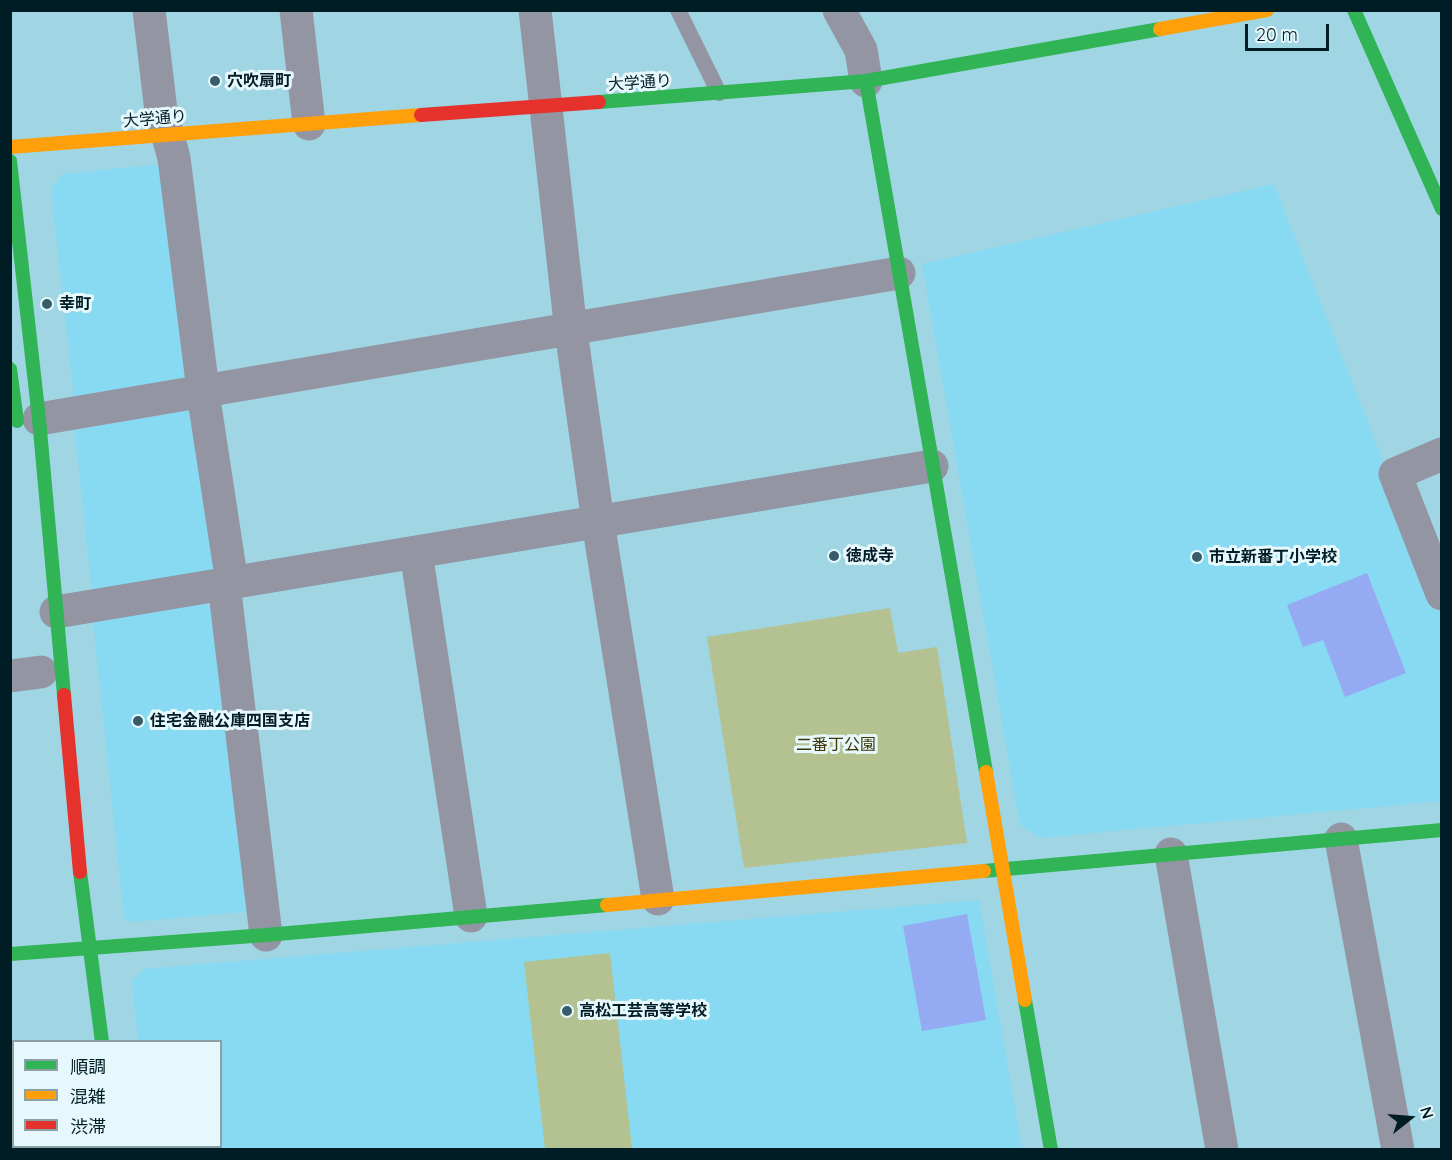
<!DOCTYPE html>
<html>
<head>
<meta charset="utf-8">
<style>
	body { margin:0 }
	#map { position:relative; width:1452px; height:1160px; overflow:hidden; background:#a0d5e3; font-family:Quicksand,"Noto Sans JP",sans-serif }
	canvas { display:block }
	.frame { position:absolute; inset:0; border:12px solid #001d25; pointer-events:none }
	.legend { position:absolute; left:12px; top:1040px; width:210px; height:108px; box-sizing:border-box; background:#e7f8fd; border:2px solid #8ba0a7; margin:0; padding:8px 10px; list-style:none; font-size:18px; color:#001d25 }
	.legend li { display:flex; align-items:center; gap:12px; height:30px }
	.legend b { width:30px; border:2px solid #8ba0a7 }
	.north { position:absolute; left:1380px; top:1088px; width:60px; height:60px; -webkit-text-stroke:4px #e7f8fd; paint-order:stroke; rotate:73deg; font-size:16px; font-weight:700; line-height:24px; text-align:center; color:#001d25 }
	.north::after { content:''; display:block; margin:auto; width:21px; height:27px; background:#001d25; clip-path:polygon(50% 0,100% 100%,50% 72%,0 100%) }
	.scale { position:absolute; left:1245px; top:24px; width:84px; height:27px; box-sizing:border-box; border:3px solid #001d25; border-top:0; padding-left:8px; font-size:18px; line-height:21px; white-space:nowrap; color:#001d25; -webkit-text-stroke:4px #e7f8fd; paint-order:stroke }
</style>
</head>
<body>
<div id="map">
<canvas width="1452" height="1160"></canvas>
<div class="frame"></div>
<ul class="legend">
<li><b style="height:8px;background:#30b455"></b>順調</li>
<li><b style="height:8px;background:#ff9f0a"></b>混雑</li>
<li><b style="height:8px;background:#e5322d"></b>渋滞</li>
</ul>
<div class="north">N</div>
<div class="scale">20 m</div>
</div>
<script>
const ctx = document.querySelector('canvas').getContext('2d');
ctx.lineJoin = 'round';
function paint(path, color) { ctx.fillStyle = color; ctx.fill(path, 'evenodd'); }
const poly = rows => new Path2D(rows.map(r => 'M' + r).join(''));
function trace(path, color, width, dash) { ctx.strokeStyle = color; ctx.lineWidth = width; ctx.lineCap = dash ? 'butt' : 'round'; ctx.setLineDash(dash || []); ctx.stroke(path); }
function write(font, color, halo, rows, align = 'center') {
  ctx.font = font + ' Quicksand,"Noto Sans JP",sans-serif'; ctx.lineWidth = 6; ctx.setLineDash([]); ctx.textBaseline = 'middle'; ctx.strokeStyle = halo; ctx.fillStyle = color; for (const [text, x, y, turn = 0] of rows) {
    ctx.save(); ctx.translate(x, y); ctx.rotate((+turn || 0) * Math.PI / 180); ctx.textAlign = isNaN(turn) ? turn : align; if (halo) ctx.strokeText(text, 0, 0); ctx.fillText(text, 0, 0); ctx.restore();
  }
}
const built = poly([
	[162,164,189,373,180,383,74,398,51,189,62,174],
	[1274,184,1441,608,1441,801,1040,838,1020,825,922,264],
	[187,411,198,419,219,560,210,574,92,592,74,424],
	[202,601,213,609,254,911,133,922,124,918,93,620],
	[979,900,1022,1149,148,1149,148,1147,220,1146,220,1042,138,1041,132,981,144,969]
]);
const green = poly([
	[890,608,898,653,937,647,967,843,744,868,707,637],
	[610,953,632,1149,545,1149,524,962]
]);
const water = poly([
	[1367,573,1406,673,1345,697,1323,640,1303,647,1287,605],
	[967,914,986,1020,922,1031,903,926]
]);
const lane = poly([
	[678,10,719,93]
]);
const street = poly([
	[149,10,161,111,174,158,205,406,232,583],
	[296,10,309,124],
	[535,10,571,331,598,522,658,899],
	[839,10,861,50,866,81],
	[39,419,899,273],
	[1442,454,1395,474,1442,594],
	[416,552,471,916],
	[224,584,266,935],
	[56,612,932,466],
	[10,676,41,672],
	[1341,839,1398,1150],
	[1171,854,1222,1150]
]);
const fast = poly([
	[1354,10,1442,209],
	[866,81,986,772],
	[599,102,866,81,1160,29],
	[10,161,39,419,64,695],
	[10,369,17,421],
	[984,871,1442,830],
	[80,872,102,1042],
	[10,954,266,935,607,905],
	[1025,1000,1051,1150],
	[93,1146,93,1150]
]);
const slow = poly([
	[1160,29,1267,10],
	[10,147,421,115],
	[986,772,1025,1000],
	[607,905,984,871]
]);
const jam = poly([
	[421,115,599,102],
	[64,695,80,872]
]);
const markers = [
	[215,81,6,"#385d68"],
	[47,304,6,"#385d68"],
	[834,556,6,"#385d68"],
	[1197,557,6,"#385d68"],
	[138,721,6,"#385d68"],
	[567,1011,6,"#385d68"]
];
const poiNames = [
	["穴吹扇町",227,81],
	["幸町",59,304],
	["徳成寺",846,556],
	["市立新番丁小学校",1209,557],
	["住宅金融公庫四国支店",150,721],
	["高松工芸高等学校",579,1011]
];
const streetNames = [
	["大学通り",640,83,-4],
	["大学通り",155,119,-5]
];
const parkNames = [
	["二番丁公園",836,745]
];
paint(built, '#87daf1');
paint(green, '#b4c190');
paint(water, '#94aaf2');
trace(lane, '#9495a3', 16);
trace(street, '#9495a3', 33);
trace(fast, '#30b455', 14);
trace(slow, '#ff9f0a', 14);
trace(jam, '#e5322d', 14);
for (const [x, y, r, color] of markers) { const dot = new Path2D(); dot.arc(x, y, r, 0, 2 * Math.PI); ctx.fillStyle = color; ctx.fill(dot); trace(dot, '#e7f8fd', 2); }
write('bold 16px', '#001d25', '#e7f8fd', poiNames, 'left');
write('16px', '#001d25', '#e7f8fd', streetNames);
write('16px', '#3e3500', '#e7f8fd', parkNames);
</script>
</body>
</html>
